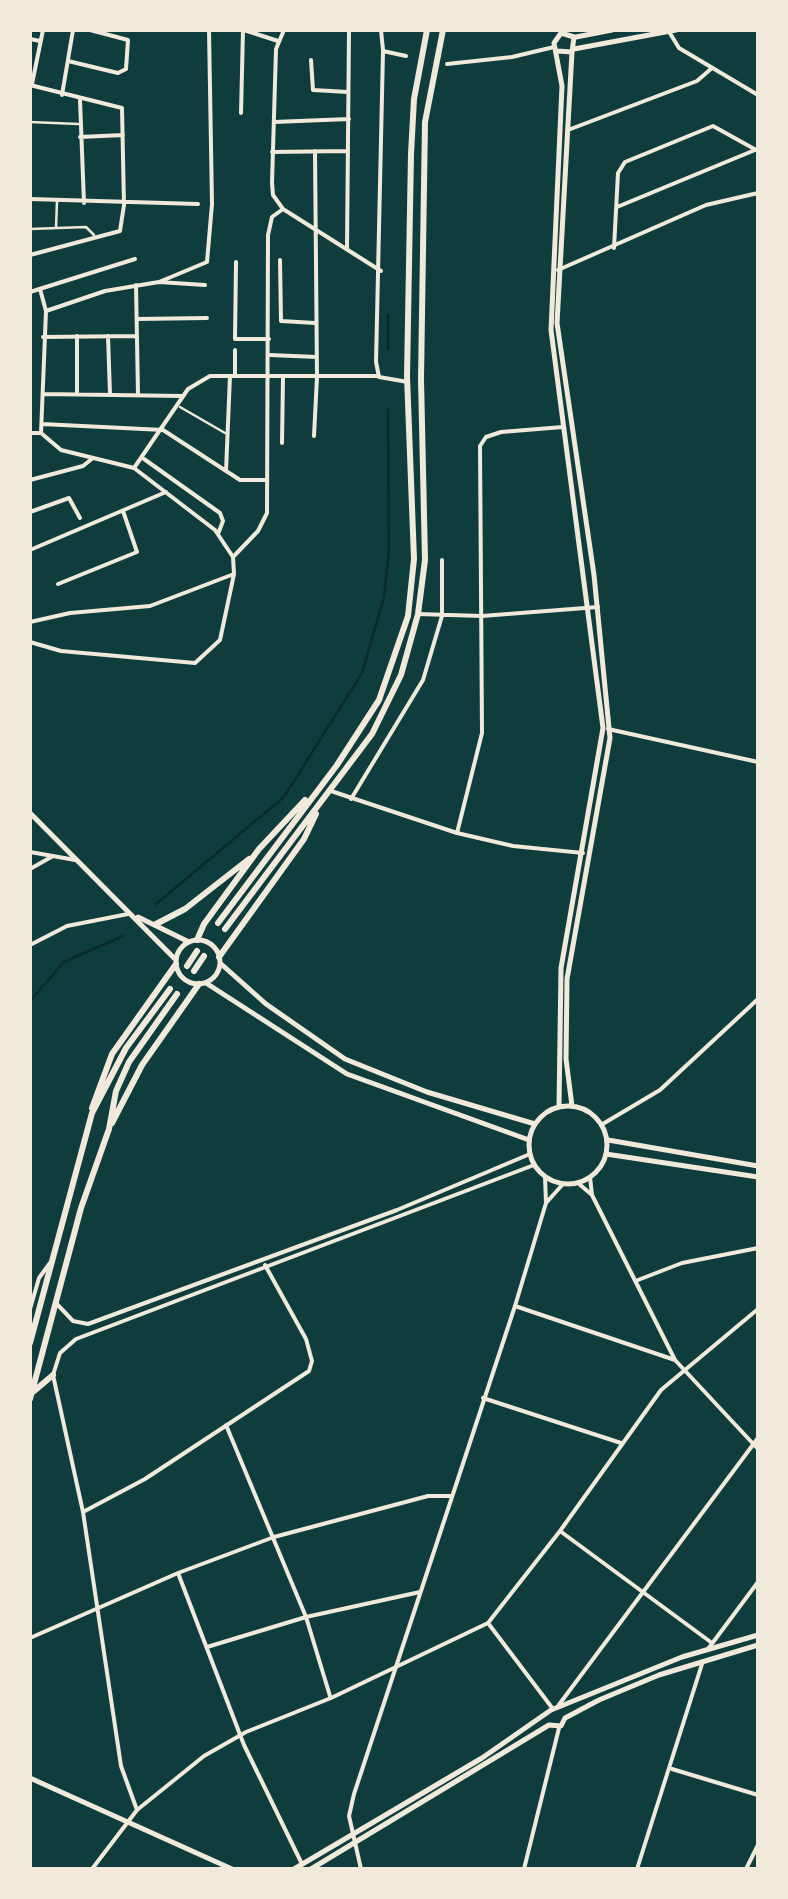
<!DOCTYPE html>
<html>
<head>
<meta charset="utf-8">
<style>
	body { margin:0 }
	#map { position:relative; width:788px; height:1899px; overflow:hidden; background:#0f3d3e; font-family:Cabin,sans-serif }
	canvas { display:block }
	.frame { position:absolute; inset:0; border:32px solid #f1e9da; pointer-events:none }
</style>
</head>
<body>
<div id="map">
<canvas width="788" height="1899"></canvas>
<div class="frame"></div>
</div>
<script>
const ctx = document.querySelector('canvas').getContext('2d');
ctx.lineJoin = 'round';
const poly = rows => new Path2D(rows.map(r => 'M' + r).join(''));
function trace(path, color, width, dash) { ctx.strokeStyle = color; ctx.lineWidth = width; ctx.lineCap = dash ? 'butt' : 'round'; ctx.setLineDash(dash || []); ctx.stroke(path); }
const stream = poly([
	[388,315,388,349],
	[156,904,284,797,362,673,384,597,389,550,388,410],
	[30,1001,64,962,123,936]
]);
const pedestrian = poly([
	[30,122,78,124],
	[56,228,57,201],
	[30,229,86,227,94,235],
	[180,407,225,433]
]);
const minor = poly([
	[244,30,278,41],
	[381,30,383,50],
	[30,39,40,41],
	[311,60,313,90,348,92],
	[68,61,118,73,126,69,128,40,90,30],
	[32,84,43,30],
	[30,85,122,108,124,205,120,231,30,255],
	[62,95,73,30],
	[80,100,84,203],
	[241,113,243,30],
	[274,122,349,119],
	[568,130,697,81,712,68],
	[80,137,123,135],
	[272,152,348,151],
	[30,199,198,204],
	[617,207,755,150],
	[283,209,381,271],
	[347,248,349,30],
	[614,248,618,173,625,162,713,126,758,151],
	[280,260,281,321,315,323],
	[236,262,235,339,269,339],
	[558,270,706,205,758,193],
	[159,282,205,285],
	[136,285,138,395],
	[40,289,46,311],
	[30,292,135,259],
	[137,319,207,318],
	[77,336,77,394],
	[108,336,110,394],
	[43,337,137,336],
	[270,355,317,357],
	[235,375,235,350],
	[43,394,183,396],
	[42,424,163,430,240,480,266,480],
	[30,433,41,433],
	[41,433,46,311,105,291,159,282,207,262,212,204,209,30],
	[314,436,317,377,315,151],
	[282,443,283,378],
	[144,459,220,513,223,521,218,534],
	[134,468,188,389,210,376,378,376],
	[226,471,230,376],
	[30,480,83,466,93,458],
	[30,512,69,498,80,518],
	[30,550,166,492],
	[233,557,258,531,267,513,268,235,272,217,283,209,273,195,272,183,276,49,284,30],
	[58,584,137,552,123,511],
	[418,614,482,616,598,607],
	[30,622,70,613,150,606,234,574],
	[30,642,61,651,195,663,220,640,234,574,233,557,215,530,134,468,61,450,41,433],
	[608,729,758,762],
	[331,791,457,833,513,846,583,853],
	[351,799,423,680,442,616,442,560],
	[457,833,482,733,480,446,486,437,501,432,563,427],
	[30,852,53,856],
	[30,869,53,856,75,860],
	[30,945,67,926,128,914],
	[590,1177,592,1195],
	[578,1183,592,1195,675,1360,758,1449],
	[638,1280,682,1263,758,1248],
	[515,1306,675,1360],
	[30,1309,39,1278,50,1263],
	[53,1375,83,1512,121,1766,137,1810],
	[483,1398,621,1443],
	[226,1425,306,1617,330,1696],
	[83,1512,145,1479,309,1371,312,1361,306,1339,265,1265],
	[560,1531,712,1643],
	[178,1573,244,1745,301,1862],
	[488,1623,553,1709],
	[30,1638,178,1573,274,1537,428,1496,451,1496],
	[207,1647,306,1617,420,1592],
	[708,1649,758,1582],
	[558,1706,758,1438],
	[672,1769,758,1795],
	[30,1868,32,1869],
	[92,1869,137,1810,204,1756,246,1732,331,1698,488,1623,560,1531,661,1390,758,1309],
	[524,1869,559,1728],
	[637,1869,702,1664],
	[746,1869,758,1845]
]);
const tertiary = poly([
	[668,30,679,48,758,95],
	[406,56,383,51,376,362,379,377,408,382],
	[447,64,512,57,554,47],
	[601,1125,660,1090,758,999],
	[546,1203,563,1184],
	[55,1302,73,1321,88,1324,397,1210,530,1154],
	[53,1375,60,1353,76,1339,534,1165],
	[361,1869,349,1816,354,1794,515,1306,546,1203,545,1177]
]);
const secondary = poly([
	[576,37,612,30],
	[574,49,676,30],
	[557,51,572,52,574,37],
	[572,52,557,323,594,575,610,738,567,979,566,1059,572,1106],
	[30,813,176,960],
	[138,917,189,942],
	'176 962a22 22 0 1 1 44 0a22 22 0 1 1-44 0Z',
	[220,963,266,1004,345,1059,427,1092,535,1124],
	[206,983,347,1074,529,1140],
	'529 1145a39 39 0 1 1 78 0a39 39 0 1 1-78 0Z',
	[559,1107,561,968,603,728,551,330,562,86,554,43,561,33,574,37],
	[608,1140,758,1166],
	[606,1154,758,1177],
	[30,1778,232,1869],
	[294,1869,482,1758,551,1710,682,1657,758,1635],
	[311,1869,549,1725,561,1726,565,1718,599,1700,659,1675,758,1645]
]);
const trunk = poly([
	[218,923,337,765,379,700,408,616,414,559,407,376,411,154,414,99,427,30],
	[156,924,185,909,249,859],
	[225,929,372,734,401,675,418,614,425,560,421,379,425,122,443,30],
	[197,940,204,924,259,849,305,800],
	[219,957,304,839,316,814],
	[187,966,197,951],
	[194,971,204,956],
	[92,1108,112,1054,176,964],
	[112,1123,142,1065,199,984],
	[30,1343,92,1113,126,1048,170,989],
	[33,1392,53,1375],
	[30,1399,81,1208,109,1129,116,1091,129,1062,177,994]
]);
trace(stream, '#0a2a2b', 2.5);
trace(pedestrian, '#f1e9da', 2.5);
trace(minor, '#f1e9da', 4);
trace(tertiary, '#f1e9da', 4);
trace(secondary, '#f1e9da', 5);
trace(trunk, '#f1e9da', 6);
</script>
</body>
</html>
